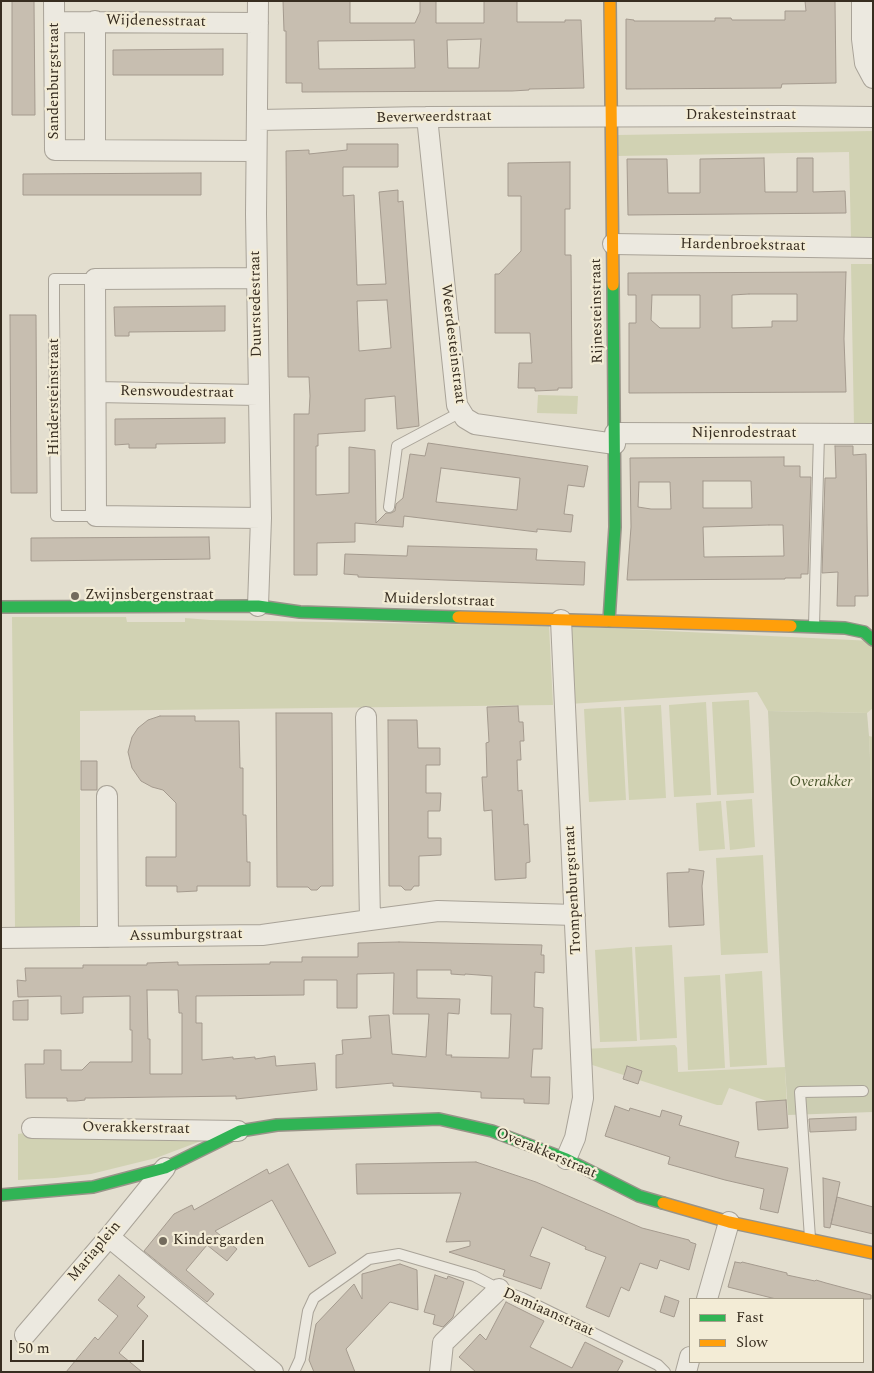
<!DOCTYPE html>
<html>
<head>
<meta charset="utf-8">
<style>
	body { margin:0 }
	#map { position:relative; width:874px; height:1373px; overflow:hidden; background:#e3decf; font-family:Spectral,serif }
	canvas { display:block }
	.frame { position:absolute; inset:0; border:2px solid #372d20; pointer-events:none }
	.legend { position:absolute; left:689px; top:1298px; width:175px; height:65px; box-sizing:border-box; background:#f3ecd6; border:1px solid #a8a08d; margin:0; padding:6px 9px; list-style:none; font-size:15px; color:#372d20 }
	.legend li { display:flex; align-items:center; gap:10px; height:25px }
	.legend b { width:25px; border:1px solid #a8a08d }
	.scale { position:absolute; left:10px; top:1340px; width:134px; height:22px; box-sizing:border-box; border:2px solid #372d20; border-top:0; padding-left:6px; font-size:15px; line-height:18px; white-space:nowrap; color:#372d20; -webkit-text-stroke:4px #f3ecd6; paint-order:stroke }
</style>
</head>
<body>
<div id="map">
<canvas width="874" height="1373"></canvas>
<div class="frame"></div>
<ul class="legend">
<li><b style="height:6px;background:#30b455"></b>Fast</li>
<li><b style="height:6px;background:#ff9f0a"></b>Slow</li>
</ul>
<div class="scale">50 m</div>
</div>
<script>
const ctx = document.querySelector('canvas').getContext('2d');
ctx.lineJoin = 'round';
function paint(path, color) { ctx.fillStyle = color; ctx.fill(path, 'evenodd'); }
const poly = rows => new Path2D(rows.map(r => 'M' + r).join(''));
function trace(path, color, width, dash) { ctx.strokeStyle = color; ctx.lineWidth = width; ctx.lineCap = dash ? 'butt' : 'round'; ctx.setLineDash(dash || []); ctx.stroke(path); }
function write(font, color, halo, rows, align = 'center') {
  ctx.font = font + ' Spectral,serif'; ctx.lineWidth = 4.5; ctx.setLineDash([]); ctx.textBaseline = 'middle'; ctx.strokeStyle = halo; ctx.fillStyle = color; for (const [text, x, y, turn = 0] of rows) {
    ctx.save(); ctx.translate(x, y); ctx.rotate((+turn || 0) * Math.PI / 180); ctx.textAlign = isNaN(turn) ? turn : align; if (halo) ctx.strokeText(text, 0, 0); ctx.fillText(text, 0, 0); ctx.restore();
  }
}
const green = poly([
	[873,131,873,238,851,238,849,152,617,156,617,135],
	[851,264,873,264,873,427,854,427],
	[538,395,578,396,577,414,537,413],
	[12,617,126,617,127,622,185,622,185,618,210,620,549,626,553,705,80,711,80,927,15,927],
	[565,626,873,641,873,708,867,713,768,711,757,692,569,704],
	[749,700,754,793,717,795,712,702],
	[706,702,711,795,674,797,669,705],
	[661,705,666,798,629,800,624,707],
	[621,707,626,800,589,802,584,709],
	[869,736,873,737,873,826],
	[752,799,755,847,730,850,726,801],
	[721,801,725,849,699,851,696,803],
	[763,855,768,953,721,955,716,858],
	[672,945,677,1038,640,1040,635,947],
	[632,947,637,1041,600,1042,595,950],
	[762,971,767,1065,730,1067,725,974],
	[720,975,725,1068,688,1070,684,977],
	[675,1045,677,1048,678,1072,785,1067,787,1108,729,1088,722,1105,717,1105,583,1062,582,1049],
	[31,1132,124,1133,201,1141,156,1158,91,1174,55,1178,18,1180,18,1134]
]);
const cemetery = poly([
	[768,711,867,713,869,736,873,826,873,1112,788,1115,783,1036]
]);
const building = poly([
	[12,1,34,1,35,115,12,115,12,1],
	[283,1,350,1,350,23,415,23,420,12,420,1,436,1,436,23,484,23,484,1,517,1,517,22,565,22,565,20,581,20,584,88,529,89,529,90,512,91,302,92,302,83,286,83,286,31,284,31,283,1],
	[481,39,479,68,448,68,447,40,481,39],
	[414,40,415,68,319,69,318,41,414,40],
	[805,1,835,1,836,83,782,84,781,88,626,89,626,19,634,20,634,21,715,21,715,18,731,18,732,20,785,20,785,11,806,11,805,1],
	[223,49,223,75,113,75,113,50,223,49],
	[347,144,398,144,398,167,343,167,343,196,354,195,357,285,386,284,379,192,398,190,398,202,403,201,419,426,397,429,395,396,365,399,365,431,318,434,318,446,316,446,316,495,349,493,349,447,375,450,376,523,386,513,391,513,395,511,396,504,403,498,410,454,425,456,428,443,588,466,584,487,568,485,564,514,573,515,571,532,537,529,537,532,404,516,403,527,355,523,355,542,317,543,317,575,294,575,294,414,309,414,310,396,309,377,288,377,286,151,309,150,309,154,347,150,347,144],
	[387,300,391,348,359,351,357,301,387,300],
	[441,468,520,478,517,510,436,502,441,468],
	[764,158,765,192,797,192,797,158,813,158,813,192,845,191,846,213,628,215,627,159,667,159,668,193,700,193,700,159,764,158],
	[570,162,570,209,565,209,565,255,571,255,572,388,558,388,558,390,535,391,535,388,518,388,519,363,532,363,530,333,495,333,495,274,499,274,521,251,521,196,508,196,508,163,570,162],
	[201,173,201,195,23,195,23,174,201,173],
	[846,272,844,339,846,392,629,393,629,323,636,323,636,295,628,295,628,273,846,272],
	[749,294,797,294,797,321,772,321,772,327,732,328,732,295,749,294],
	[652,295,700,295,700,328,660,328,651,320,652,295],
	[225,306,225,331,129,332,129,336,115,336,114,307,225,306],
	[10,315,36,315,37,493,11,493,10,315],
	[225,418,225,443,156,444,156,448,129,448,129,444,115,445,115,419,225,418],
	[835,446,853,446,853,455,866,454,868,596,855,596,855,606,837,606,838,572,822,573,825,478,836,478,835,446],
	[784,457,784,466,800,466,800,477,811,477,808,574,801,574,801,578,785,578,785,579,627,580,631,527,630,458,784,457],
	[703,481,751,481,752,508,703,508,703,481],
	[639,482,670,482,671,509,651,509,638,507,639,482],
	[769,525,783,525,784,556,704,557,703,527,769,525],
	[209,537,210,559,31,561,31,538,209,537],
	[408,546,537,549,536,560,585,562,584,585,358,577,358,575,344,574,345,554,407,556,408,546],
	[518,706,519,722,523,722,524,741,520,741,521,760,517,760,518,791,522,790,524,825,528,824,530,862,526,863,526,878,495,880,492,810,484,811,482,777,487,777,486,743,489,742,487,707,518,706],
	[276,713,332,713,333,886,321,886,317,890,311,890,308,887,277,887,276,713],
	[160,716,195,716,195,721,239,721,240,768,243,768,243,815,246,815,247,862,250,862,250,886,197,886,197,891,177,892,177,886,146,886,146,857,176,857,176,803,163,790,152,787,141,781,132,768,128,752,132,737,138,728,148,720,160,716],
	[388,720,417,720,418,748,440,748,440,765,426,765,426,793,441,793,440,811,428,811,428,838,441,838,441,855,419,856,419,886,414,886,411,890,405,890,401,886,389,886,388,720],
	[81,761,97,761,97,790,81,790,81,761],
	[689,869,704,871,702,886,704,925,669,927,667,873,689,872,689,869],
	[399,942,542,945,541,955,544,955,544,973,535,972,534,1007,543,1008,542,1049,533,1049,531,1077,550,1077,549,1104,524,1103,524,1099,481,1098,481,1092,393,1086,393,1083,336,1088,336,1055,343,1054,342,1040,371,1038,369,1016,389,1015,392,1054,426,1057,429,1014,393,1014,394,973,357,974,357,1008,337,1008,337,980,304,980,304,995,196,996,196,1023,202,1023,202,1060,233,1057,233,1059,255,1057,255,1059,275,1056,276,1066,315,1063,317,1090,236,1099,236,1096,92,1098,85,1098,85,1100,76,1101,67,1101,67,1098,26,1098,25,1064,44,1064,44,1050,61,1050,61,1070,82,1070,90,1062,132,1062,132,1030,130,1030,130,996,83,997,83,1013,61,1014,61,996,18,997,17,980,26,981,25,968,83,968,83,965,147,965,147,963,178,962,178,965,270,964,270,962,302,962,302,957,358,957,358,943,399,942],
	[417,970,451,970,451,974,465,975,465,974,492,976,491,1014,511,1014,509,1058,451,1057,452,1055,446,1055,448,1013,459,1014,460,999,417,998,417,970],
	[147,990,178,990,179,1013,182,1013,182,1074,150,1074,150,1039,148,1039,147,990],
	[28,1000,28,1020,13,1020,13,1001,28,1000],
	[627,1066,642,1071,638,1084,623,1079,627,1066],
	[786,1100,788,1128,758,1130,756,1102,786,1100],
	[615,1106,629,1111,630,1108,660,1117,662,1110,682,1116,679,1125,739,1142,735,1157,788,1168,778,1213,760,1209,764,1189,725,1180,668,1164,670,1157,605,1136,615,1106],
	[856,1117,856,1130,810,1132,809,1119,856,1117],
	[476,1162,536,1182,642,1228,689,1240,690,1242,696,1244,689,1270,660,1260,657,1269,640,1263,629,1291,621,1287,609,1317,586,1307,606,1257,585,1249,586,1247,542,1227,530,1256,550,1263,541,1289,503,1276,505,1270,449,1252,470,1246,470,1241,446,1242,461,1193,357,1194,356,1164,476,1162],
	[288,1164,336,1253,309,1267,272,1200,215,1231,237,1249,227,1261,207,1245,186,1270,214,1294,207,1302,144,1251,174,1214,192,1205,194,1210,267,1169,269,1174,288,1164],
	[823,1178,840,1182,831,1224,837,1197,873,1207,873,1234,831,1224,830,1228,824,1227,823,1178],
	[735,1262,741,1263,742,1262,787,1273,787,1275,815,1281,816,1280,826,1283,871,1295,871,1299,776,1299,728,1287,735,1262],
	[400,1264,417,1270,418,1310,390,1302,346,1349,355,1372,314,1372,309,1360,316,1324,354,1284,362,1299,362,1274,400,1264],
	[119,1275,145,1297,137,1306,148,1316,119,1353,142,1372,66,1372,95,1337,98,1340,118,1316,98,1300,119,1275],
	[435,1275,447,1279,448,1276,464,1282,453,1317,443,1327,433,1324,435,1315,424,1312,435,1275],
	[665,1296,679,1301,674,1317,660,1312,665,1296],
	[506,1302,544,1321,530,1347,572,1368,585,1342,623,1361,617,1372,476,1372,459,1357,480,1334,486,1340,506,1302]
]);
const lane = poly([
	[95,279,54,279,54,310,56,516,96,516],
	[389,507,397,446,461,412],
	[814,626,819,434],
	[810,1238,800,1092,863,1091],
	[294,1372,300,1359,308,1311,314,1298,369,1259,399,1254,474,1276,499,1289,522,1298,658,1365,665,1372]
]);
const street = poly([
	[54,1,55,150,256,151],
	[258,1,256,214,261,518,258,606],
	[862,1,862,39,865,63,873,78],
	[95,21,95,149],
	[55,22,258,23],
	[427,117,457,405,465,418,475,424,615,444],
	[258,120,427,117,784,116,873,117],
	[613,244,873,248],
	[257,278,95,279,96,516,261,518],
	[96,392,258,395],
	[615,433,873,434],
	[561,620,583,1098,575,1138,566,1159],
	[366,717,370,920],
	[107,796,108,937],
	[1,938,262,935,370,920,438,911,575,915],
	[32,1128,238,1131],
	[109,1237,273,1372],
	[707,1299,729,1222],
	[25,1335,109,1237,165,1168],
	[440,1372,443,1343,499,1289],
	[686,1372,690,1357]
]);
const fast = poly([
	[1,607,258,606,300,612,458,617],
	[609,621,615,527,613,285],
	[791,626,845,628,864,632,873,640],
	[1,1195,93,1187,165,1168,240,1131,277,1125,439,1119,492,1131,566,1159,639,1196,663,1203]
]);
const slow = poly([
	[610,1,613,285],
	[458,617,791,626],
	[663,1203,729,1222,873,1253]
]);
const markers = [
	[75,596,5,"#736b5d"],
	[163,1241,5,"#736b5d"]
];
const streetNames = [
	["Wijdenesstraat",156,22,1],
	["Sandenburgstraat",55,81,-90],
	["Drakesteinstraat",741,116],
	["Beverweerdstraat",434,118,-1],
	["Hardenbroekstraat",743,246,1],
	["Duurstedestraat",257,304,-91],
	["Rijnesteinstraat",598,311,-91],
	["Weerdesteinstraat",452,344,83],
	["Renswoudestraat",177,393,1],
	["Hindersteinstraat",55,397,-90],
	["Nijenrodestraat",744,434],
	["Muiderslotstraat",439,601,2],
	["Trompenburgstraat",574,890,-93],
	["Assumburgstraat",186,936,-1],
	["Overakkerstraat",136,1129,1],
	["Overakkerstraat",546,1154,23],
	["Mariaplein",95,1252,-50],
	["Damiaanstraat",548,1313,24]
];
const poiNames = [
	["Zwijnsbergenstraat",85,596],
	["Kindergarden",173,1241]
];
const parkNames = [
	["Overakker",821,783]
];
paint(green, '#d1d2b3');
paint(cemetery, '#cccdb2');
paint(building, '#c7beb0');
trace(building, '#a49a8e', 1);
trace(lane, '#a9a398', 12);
trace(street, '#a9a398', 22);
trace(fast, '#989388', 14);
trace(slow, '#989388', 14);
trace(lane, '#ece9e0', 10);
trace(street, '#ece9e0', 20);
trace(fast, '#30b455', 11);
trace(slow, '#ff9f0a', 11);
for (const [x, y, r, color] of markers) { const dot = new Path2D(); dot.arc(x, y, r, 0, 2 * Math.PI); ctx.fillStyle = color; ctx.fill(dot); trace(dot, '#f3ecd6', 2); }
write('15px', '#372d20', '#f3ecd6', streetNames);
write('15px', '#372d20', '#f3ecd6', poiNames, 'left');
write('italic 15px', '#465228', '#f3ecd6', parkNames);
</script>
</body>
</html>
